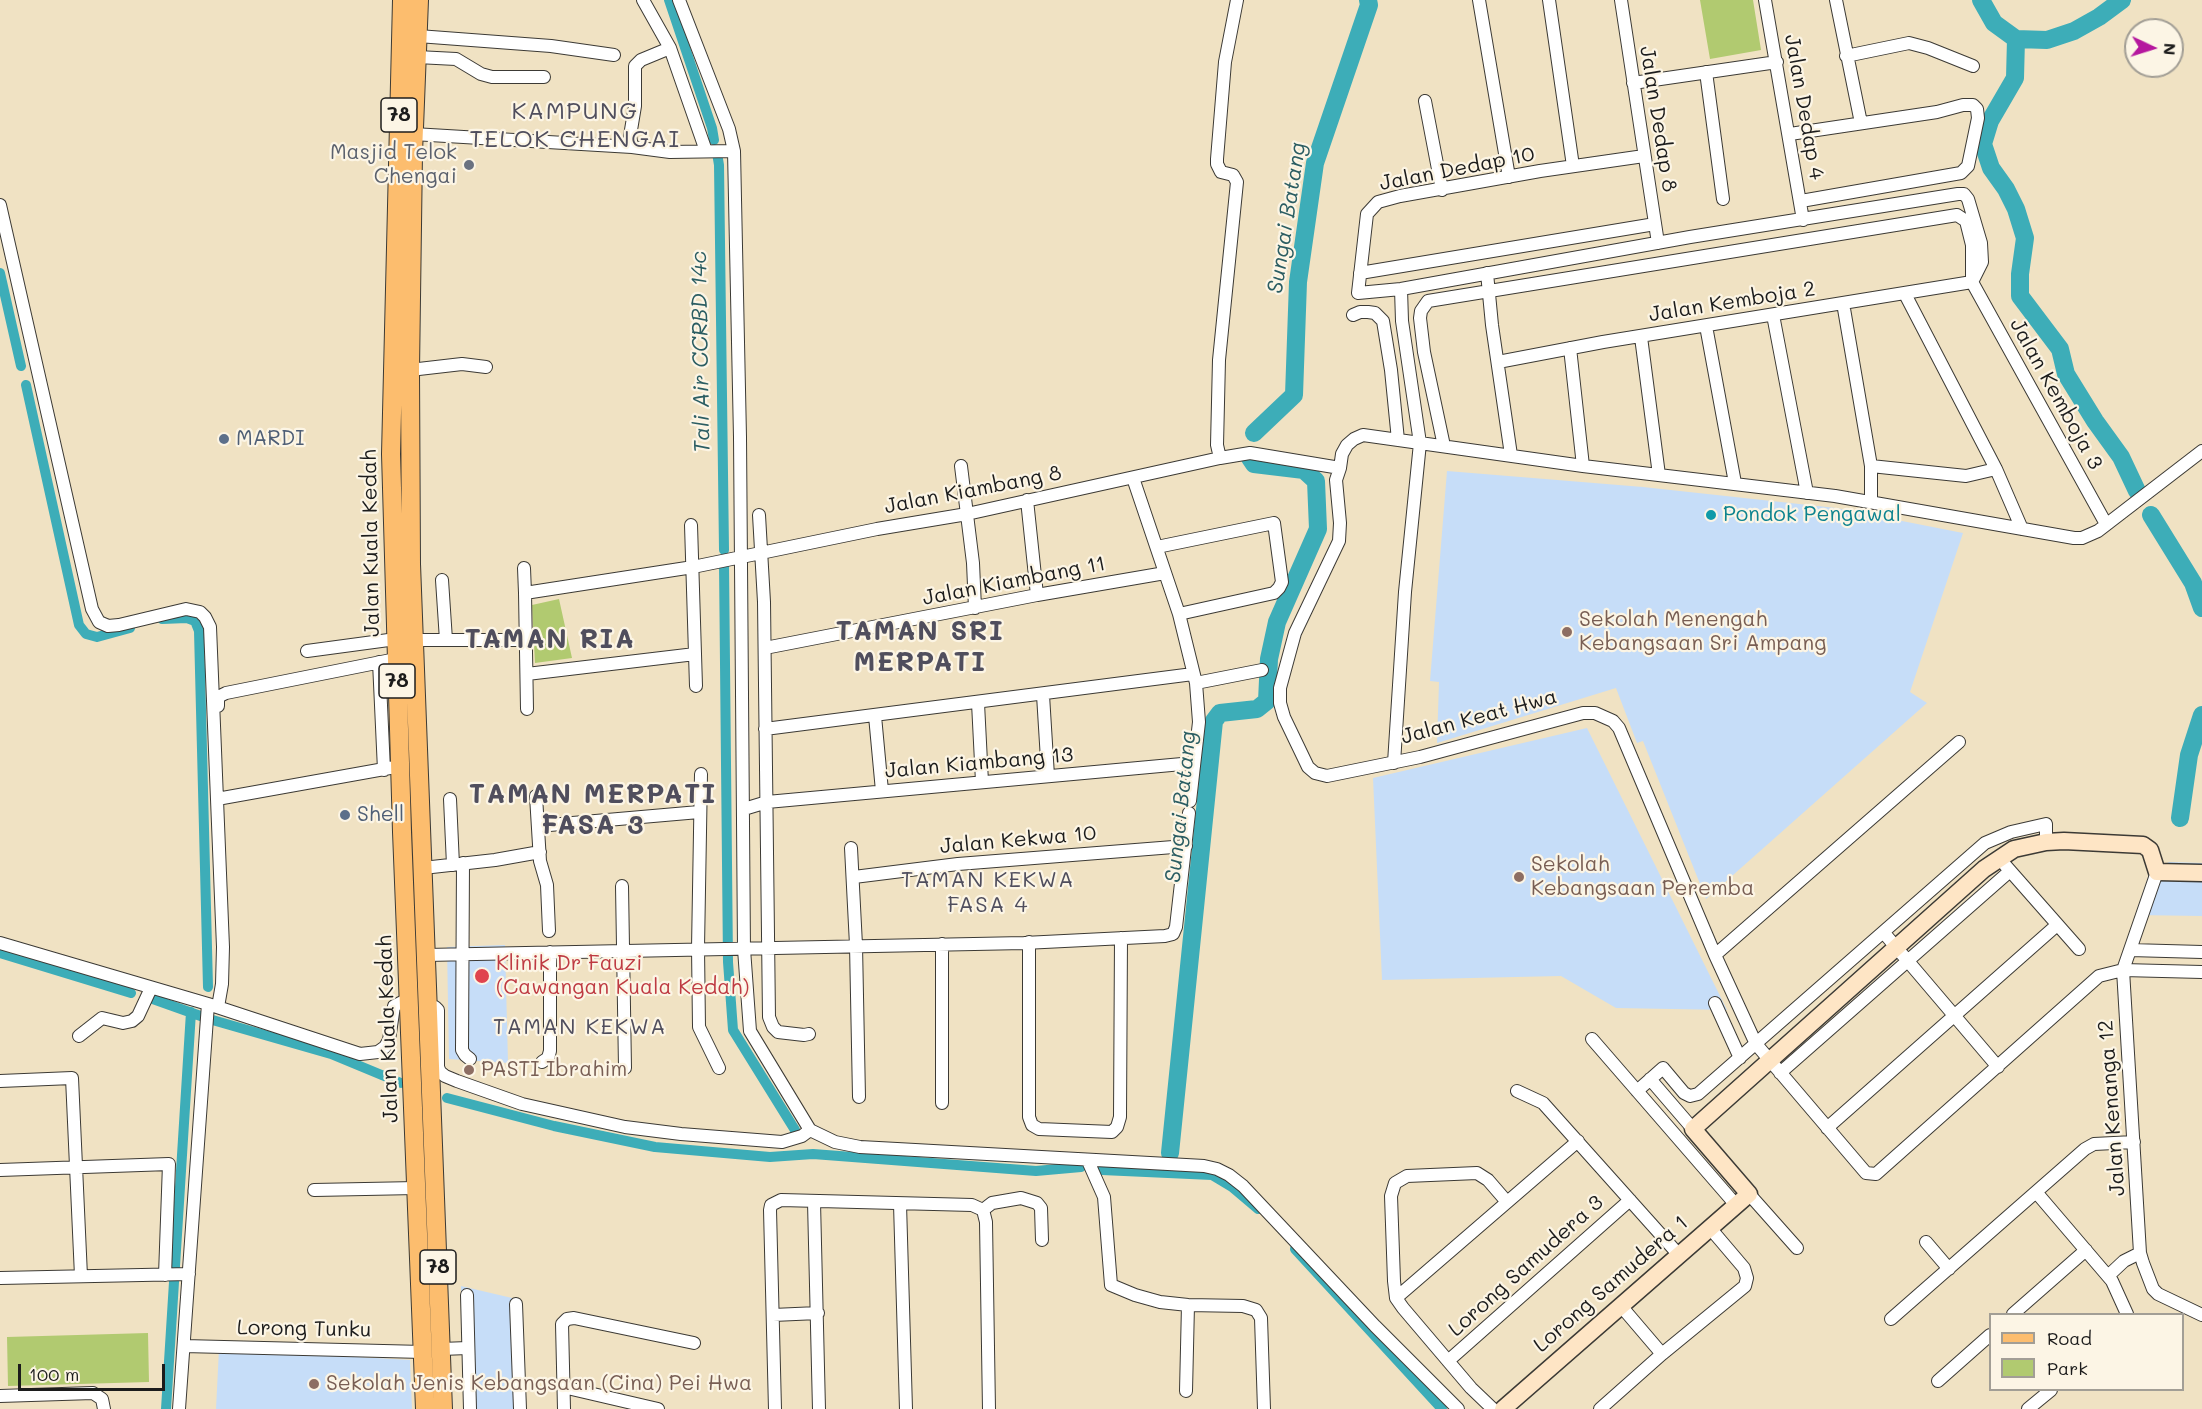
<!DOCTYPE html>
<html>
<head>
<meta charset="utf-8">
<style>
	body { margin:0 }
	#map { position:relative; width:2202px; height:1409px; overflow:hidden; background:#f0e2c3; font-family:Mali,sans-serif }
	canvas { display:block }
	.legend { position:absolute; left:1989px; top:1313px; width:195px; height:78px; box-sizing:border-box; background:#fcf5e5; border:2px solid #a29e95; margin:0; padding:8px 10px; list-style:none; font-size:18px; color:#1c1c1c }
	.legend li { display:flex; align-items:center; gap:12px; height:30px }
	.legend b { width:30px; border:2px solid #a29e95 }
	.north { position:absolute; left:2124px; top:18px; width:60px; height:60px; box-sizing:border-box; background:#fcf5e5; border:2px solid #a29e95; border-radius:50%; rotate:94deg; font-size:16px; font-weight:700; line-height:24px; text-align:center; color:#1c1c1c }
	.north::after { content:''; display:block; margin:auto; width:21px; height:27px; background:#b5179e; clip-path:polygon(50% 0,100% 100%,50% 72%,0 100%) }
	.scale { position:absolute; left:18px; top:1364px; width:147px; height:27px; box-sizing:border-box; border:3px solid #1c1c1c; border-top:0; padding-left:8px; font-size:18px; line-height:21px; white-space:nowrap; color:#1c1c1c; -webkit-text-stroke:4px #fcf5e5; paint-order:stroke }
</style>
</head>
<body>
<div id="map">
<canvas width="2202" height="1409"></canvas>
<ul class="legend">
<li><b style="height:8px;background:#fcbd6e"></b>Road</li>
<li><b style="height:16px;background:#b1ca70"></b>Park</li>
</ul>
<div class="north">N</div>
<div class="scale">100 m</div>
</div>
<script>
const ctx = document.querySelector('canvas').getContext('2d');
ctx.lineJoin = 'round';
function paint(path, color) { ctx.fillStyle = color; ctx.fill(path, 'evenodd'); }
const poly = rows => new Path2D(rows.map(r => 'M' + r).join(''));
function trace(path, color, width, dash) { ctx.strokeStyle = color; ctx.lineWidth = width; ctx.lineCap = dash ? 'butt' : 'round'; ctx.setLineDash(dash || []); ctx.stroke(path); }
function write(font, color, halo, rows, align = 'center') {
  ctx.font = font + ' Mali,sans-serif'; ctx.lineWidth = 4.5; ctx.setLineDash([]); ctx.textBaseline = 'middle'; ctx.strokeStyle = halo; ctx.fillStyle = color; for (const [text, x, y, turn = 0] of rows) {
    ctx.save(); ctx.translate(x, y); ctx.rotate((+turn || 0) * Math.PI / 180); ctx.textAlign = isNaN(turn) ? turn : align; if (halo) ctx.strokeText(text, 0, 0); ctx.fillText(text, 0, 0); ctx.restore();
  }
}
const built = poly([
	[1447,471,1643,487,1836,508,1963,533,1910,692,1927,703,1706,899,1643,741,1637,743,1616,688,1437,743,1439,682,1430,681],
	[1587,728,1727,1010,1616,1008,1561,976,1382,980,1373,778],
	[2169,862,2202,863,2202,916,2135,915,2149,874],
	[505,945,508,1063,449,1059,447,947],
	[461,1286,512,1298,516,1409,465,1409],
	[219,1349,410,1360,412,1409,216,1409]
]);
const green = poly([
	[1700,0,1753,0,1761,50,1710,59],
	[559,599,572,658,535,663,532,605],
	[148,1333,149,1382,8,1386,7,1337]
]);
const canal = poly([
	[669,0,712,128,714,140],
	[717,153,719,165,724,550],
	[0,273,21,366],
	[26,385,79,625,86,634,97,637,130,628],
	[724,564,728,962,733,1030,795,1130],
	[162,619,187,618,195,621,199,631,208,987],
	[0,953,131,993],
	[150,998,209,1019,331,1054,401,1083],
	[447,1098,554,1126,655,1147,770,1157,813,1154,1036,1171,1081,1167],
	[1102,1170,1212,1175,1232,1187,1258,1209],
	[1295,1249,1442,1409],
	[166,1409,191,1012]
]);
const river = poly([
	[1981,0,1994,23,2016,39,2047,40,2074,31,2099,17,2122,0],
	[2016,39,2015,78,1990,121,1983,144,1991,168,2006,189,2016,209,2025,238,2020,274,2020,296,2060,349,2066,374,2095,421,2121,457,2137,491],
	[1254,433,1294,395,1298,282,1315,163,1369,5,1368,0],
	[2151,515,2193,583,2202,608],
	[2180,818,2189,755,2202,715],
	[1170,1153,1214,721,1220,713,1257,709,1267,701,1269,659,1277,622,1318,529,1316,481,1304,470,1254,464,1250,458]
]);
const street = poly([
	[643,0,670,48,706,151],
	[679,0,729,129,734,151,740,437,744,949,750,1031,810,1130,835,1142,860,1147,897,1149,1204,1166,1217,1169,1229,1175,1243,1186,1375,1326,1458,1409],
	[1479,0,1509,177],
	[1549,0,1573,166],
	[1621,0,1658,243],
	[1765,0,1803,220],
	[1836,0,1861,123],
	[418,36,551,46,614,55],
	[1846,56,1909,43,1928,48,1973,66],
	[417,57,456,59,481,74,492,77,544,77],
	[1706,72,1723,199],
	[1633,83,1777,62],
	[1425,101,1442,190],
	[413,134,632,147,670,152,734,151],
	[1790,134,1937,112,1963,105,1973,105,1977,109,1978,118,1968,166,1961,173,1801,201],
	[632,147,630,136,635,106,635,66,641,60,670,48],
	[1644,156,1540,171,1400,196,1378,202,1367,214,1358,293,1401,289,1690,237,1958,194,1964,194,1968,199,1981,243,1982,262,1972,282],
	[0,205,92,609,99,622,108,626,119,625,186,609,200,612,205,617,210,627,223,947,222,984,218,1007],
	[1360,273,1655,224],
	[1487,273,1492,325,1511,455],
	[1905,294,1996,469,2022,529],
	[1843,303,1871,466,1871,502],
	[1353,315,1360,312,1368,312,1375,313,1383,321,1391,370,1398,440],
	[1773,315,1807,493],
	[1706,326,1735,483],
	[1641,337,1659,475],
	[1570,348,1583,466],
	[1498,362,1603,342,1972,282],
	[410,370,462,364,486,367],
	[1444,446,1424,352,1420,318,1421,311,1428,301,1957,215,1966,221,1972,245,1972,282,2106,524],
	[1220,458,1217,445,1219,360,1237,182,1233,175,1221,172,1217,164,1217,159,1225,62,1237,0],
	[961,466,973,563,975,608],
	[1871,466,1966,476,1996,469],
	[1340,468,1342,454,1347,445,1354,439,1363,435,1583,466,1835,496,2074,538,2082,538,2098,531,2202,451],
	[1133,478,1179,614,1196,683,1199,722,1190,801],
	[1027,500,1037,595],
	[759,515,764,602,769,1017,773,1027,778,1032,804,1035,809,1034],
	[691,525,696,686],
	[1157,547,1274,523,1282,582,1279,588,1274,593,1179,614],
	[524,568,525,593],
	[442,580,446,640],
	[414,640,526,640],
	[765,648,1037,595,1165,573],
	[307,651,396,639],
	[379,662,384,770],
	[527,674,695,654],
	[1196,683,1262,670],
	[1043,695,1048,776],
	[978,703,982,782],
	[218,706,218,697,226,693,396,659],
	[527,709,525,593,693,567,877,529,967,514,1220,458,1250,453,1340,468,1336,480,1340,523,1339,541,1295,633,1280,688,1280,703,1284,717,1308,767,1315,773,1327,776,1420,757,1583,713,1595,713,1613,721,1619,728,1715,955,1756,1044,1866,1173,1876,1174,2099,976,2123,970,2202,972],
	[875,716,882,791],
	[765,729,1193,674],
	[1394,763,1405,592,1420,443,1402,321,1401,289],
	[701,774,698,948,699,1027,719,1068],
	[536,796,540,861,547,885,549,931],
	[217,799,401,766],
	[450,799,453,865],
	[744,809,767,802,1193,763],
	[538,826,699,812],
	[851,848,856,945,859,1097],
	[463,863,462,1050,465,1055,470,1059],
	[2005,865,2079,949],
	[423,868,495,860,540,852],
	[2157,872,2123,970,2140,1253,2143,1263,2153,1289,2158,1294,2202,1315],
	[854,877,958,864,1186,846],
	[622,886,625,1068],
	[1884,933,1998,1067],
	[1029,942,1029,1117,1032,1125,1039,1129,1112,1132,1117,1127,1120,1117,1121,938],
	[0,943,208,1004,360,1054,378,1052,385,1047,389,1040,394,1006,410,998],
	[942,944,942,1103],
	[2130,950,2202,952],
	[426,955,1024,943,1165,936,1173,934,1176,927,1189,813],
	[1715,955,1959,742],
	[1715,1003,1740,1058],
	[429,1007,435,1007,438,1010,438,1067,440,1072,445,1076,457,1081,522,1104,625,1127,681,1134,782,1142,802,1136,810,1130],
	[79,1036,102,1018,123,1023,132,1021,138,1016,151,988],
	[1592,1039,1736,1205],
	[542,1062,548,1058,550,1051,550,952],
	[1780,1073,2010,871],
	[1650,1079,1693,1129],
	[0,1081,72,1078,81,1276],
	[1517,1091,1543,1103,1679,1255],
	[1637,1091,1663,1068,1684,1093,1690,1096,1698,1094,1985,843,2011,832,2046,824,2046,842],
	[1827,1128,2057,925],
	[1088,1161,1104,1197,1111,1285,1135,1295,1160,1302,1188,1305,1243,1306,1256,1310,1261,1318,1264,1409],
	[0,1170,169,1164,165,1275],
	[314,1190,416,1188],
	[2036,1192,2112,1281,2127,1314],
	[1749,1194,1797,1248],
	[814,1202,819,1409],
	[900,1204,906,1409],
	[983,1210,992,1203,1021,1198,1037,1203,1041,1208,1042,1240],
	[1926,1242,1949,1269],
	[2108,1276,2124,1261,2140,1253],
	[0,1278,189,1274],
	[467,1295,470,1409],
	[1396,1298,1578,1141],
	[516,1304,520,1409],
	[1621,1306,1662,1354],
	[2013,1314,2086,1250],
	[773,1315,818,1313],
	[1891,1319,2085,1149,2094,1144,2134,1142],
	[184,1346,423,1352],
	[441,1349,468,1348],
	[1448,1361,1630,1200],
	[1938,1381,1990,1335],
	[563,1387,658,1409],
	[1186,1391,1188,1305],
	[0,1396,93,1393,102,1399,104,1409],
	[179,1409,208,1004],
	[564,1409,562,1324,567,1319,574,1318,694,1343],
	[775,1409,770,1210,771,1205,781,1200,972,1205,983,1210,986,1222,989,1409],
	[1493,1409,1471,1388,1403,1308,1396,1298,1394,1281,1391,1196,1395,1183,1407,1176,1477,1173,1488,1180,1507,1202],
	[1600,1409,1662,1354,1745,1286,1747,1278,1744,1268,1710,1228],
	[2028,1409,2051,1390]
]);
const secondary = poly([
	[1503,1409,1749,1194,1693,1129,1984,869,2014,849,2046,842,2064,841,2143,845,2150,850,2157,872,2202,873]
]);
const primary = poly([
	[402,0,391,454,402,832,425,1409],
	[419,0,413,153,410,370,411,564,443,1409]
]);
const markers = [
	[469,165,6,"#6b7280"],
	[224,439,6,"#5c6f8a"],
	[1711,515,6,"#0f9aa8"],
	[1567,632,6,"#8d6e63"],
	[345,815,6,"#5c6f8a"],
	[1519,877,6,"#8d6e63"],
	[482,976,8,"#e0444e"],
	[469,1070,6,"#8d6e63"],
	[314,1384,6,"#8d6e63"]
];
const shields = [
	[399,115,36],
	[397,681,36],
	[438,1267,36]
];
const shieldNames = [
	["78",399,115],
	["78",397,681],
	["78",438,1267]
];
const streetNames = [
	["Jalan Dedap 4",1804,107,80],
	["Jalan Dedap 8",1658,119,81],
	["Jalan Dedap 10",1457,169,-11],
	["Jalan Kemboja 2",1732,302,-9],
	["Jalan Kemboja 3",2056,394,61],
	["Jalan Kiambang 8",973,490,-11],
	["Jalan Kuala Kedah",371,543,-91],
	["Jalan Kiambang 11",1014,581,-11],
	["Jalan Keat Hwa",1479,717,-15],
	["Jalan Kiambang 13",979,763,-5],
	["Jalan Kekwa 10",1018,840,-5],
	["Jalan Kuala Kedah",388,1029,-92],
	["Jalan Kenanga 12",2112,1108,-94],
	["Lorong Samudera 3",1526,1266,-42],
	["Lorong Samudera 1",1611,1284,-41],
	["Lorong Tunku",304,1329,1]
];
const worshipNames = [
	["Masjid Telok",457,153],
	["Chengai",457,177]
];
const serviceNames = [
	["MARDI",236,439],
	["Shell",357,815]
];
const cultureNames = [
	["Pondok Pengawal",1723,515]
];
const educationNames = [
	["Sekolah Menengah",1579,620],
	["Kebangsaan Sri Ampang",1579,644],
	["Sekolah",1531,865],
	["Kebangsaan Peremba",1531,889],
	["PASTI Ibrahim",481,1070],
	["Sekolah Jenis Kebangsaan (Cina) Pei Hwa",326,1384]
];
const healthNames = [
	["Klinik Dr Fauzi",496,964],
	["(Cawangan Kuala Kedah)",496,988]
];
const waterNames = [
	["Sungai Batang",1287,218,-81],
	["Tali Air CCRBD 14c",701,352,-91],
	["Sungai Batang",1181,807,-84]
];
const neighbourhoodNames = [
	["TAMAN KEKWA",988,880],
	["FASA 4",988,905],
	["TAMAN KEKWA",580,1027]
];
const quarterNames = [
	["KAMPUNG",575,112],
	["TELOK CHENGAI",575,140]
];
const districtNames = [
	["TAMAN SRI",920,632],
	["MERPATI",920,663],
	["TAMAN RIA",550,640],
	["TAMAN MERPATI",593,795],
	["FASA 3",593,826]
];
paint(built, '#c6ddf8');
paint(green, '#b1ca70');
trace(canal, '#3dadb8', 10);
trace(river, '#3dadb8', 18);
trace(street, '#3c3a35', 14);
trace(secondary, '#3c3a35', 19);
trace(primary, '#3c3a35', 20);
trace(street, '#fff', 12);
trace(secondary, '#fee5c5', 16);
trace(primary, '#fcbd6e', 18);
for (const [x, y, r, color] of markers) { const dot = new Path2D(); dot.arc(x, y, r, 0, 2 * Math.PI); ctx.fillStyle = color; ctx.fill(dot); trace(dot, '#fcf5e5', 2); }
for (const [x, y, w] of shields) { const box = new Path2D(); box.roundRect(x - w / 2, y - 17, w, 34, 4.5); ctx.fillStyle = '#fcf5e5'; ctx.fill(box); trace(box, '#1c1c1c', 1.5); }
write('bold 20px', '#1c1c1c', null, shieldNames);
write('21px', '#1c1c1c', '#fcf5e5', streetNames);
write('21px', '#5b616d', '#fcf5e5', worshipNames, 'right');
write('21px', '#4e5e75', '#fcf5e5', serviceNames, 'left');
write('21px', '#0d838f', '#fcf5e5', cultureNames, 'left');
write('21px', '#785e54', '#fcf5e5', educationNames, 'left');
write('21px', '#be3a42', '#fcf5e5', healthNames, 'left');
write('italic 22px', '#2b5d62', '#fcf5e5', waterNames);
ctx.letterSpacing = '1.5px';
write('22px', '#504e5d', '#fcf5e5', neighbourhoodNames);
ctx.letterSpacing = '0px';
ctx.letterSpacing = '1.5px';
write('24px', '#504e5d', '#fcf5e5', quarterNames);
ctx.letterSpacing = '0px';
ctx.letterSpacing = '1.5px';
write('bold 27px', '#504e5d', '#fcf5e5', districtNames);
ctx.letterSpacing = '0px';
</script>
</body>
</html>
